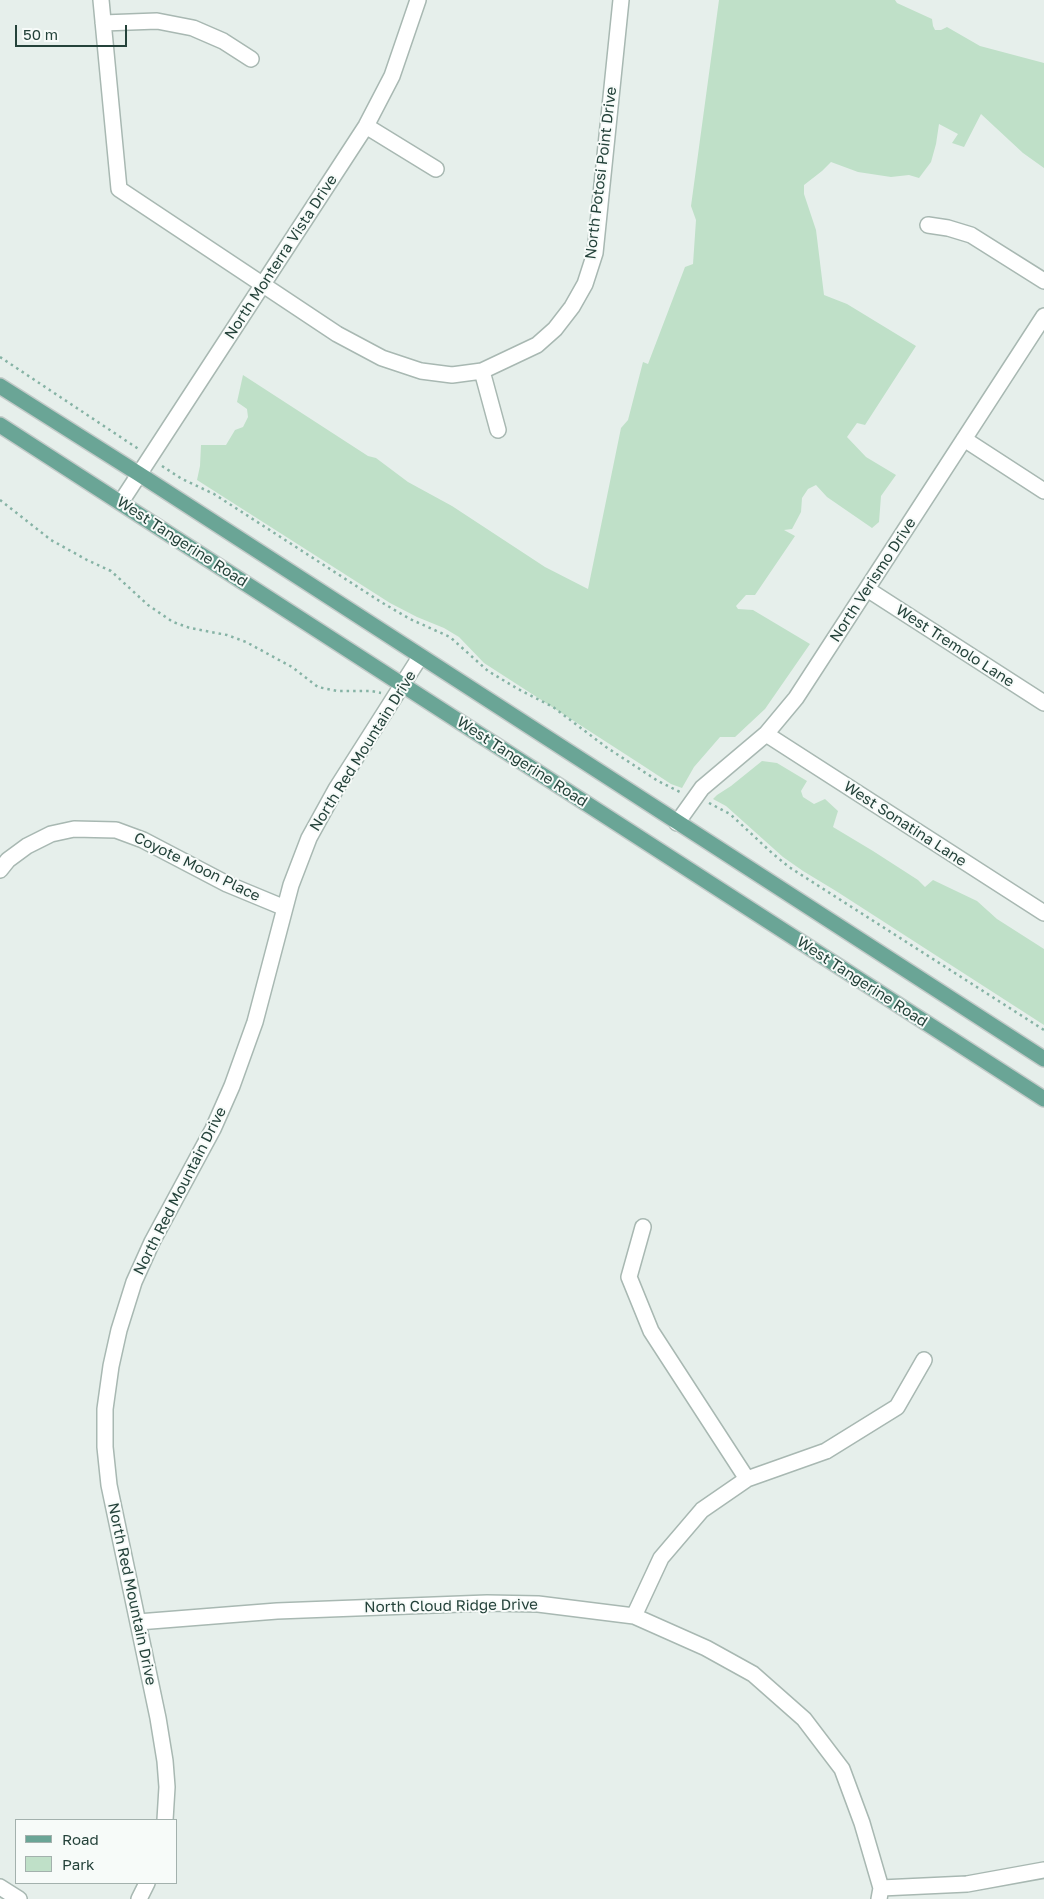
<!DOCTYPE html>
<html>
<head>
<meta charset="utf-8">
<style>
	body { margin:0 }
	#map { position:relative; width:1044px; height:1899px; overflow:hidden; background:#e6efeb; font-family:"Golos Text",sans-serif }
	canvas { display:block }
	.legend { position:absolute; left:15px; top:1819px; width:162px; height:65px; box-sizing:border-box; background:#f7fbf9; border:1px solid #a3b1ad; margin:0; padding:6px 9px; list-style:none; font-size:15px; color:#24423a }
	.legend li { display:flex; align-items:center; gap:10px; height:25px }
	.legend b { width:25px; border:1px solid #a3b1ad }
	.scale { position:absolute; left:15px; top:25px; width:112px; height:22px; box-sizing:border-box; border:2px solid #24423a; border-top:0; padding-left:6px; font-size:15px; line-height:18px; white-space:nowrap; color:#24423a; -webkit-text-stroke:4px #f7fbf9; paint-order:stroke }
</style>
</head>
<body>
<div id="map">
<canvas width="1044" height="1899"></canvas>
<ul class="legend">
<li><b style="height:6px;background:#6aa596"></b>Road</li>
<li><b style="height:14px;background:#bfe0c8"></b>Park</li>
</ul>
<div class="scale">50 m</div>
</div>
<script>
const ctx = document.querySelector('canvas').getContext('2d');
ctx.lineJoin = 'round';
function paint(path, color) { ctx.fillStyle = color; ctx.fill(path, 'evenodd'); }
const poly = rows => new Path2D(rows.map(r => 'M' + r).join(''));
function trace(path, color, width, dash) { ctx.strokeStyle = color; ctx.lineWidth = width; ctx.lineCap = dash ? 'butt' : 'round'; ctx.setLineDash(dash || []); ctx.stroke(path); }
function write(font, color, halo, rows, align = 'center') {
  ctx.font = font + ' "Golos Text",sans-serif'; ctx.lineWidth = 4; ctx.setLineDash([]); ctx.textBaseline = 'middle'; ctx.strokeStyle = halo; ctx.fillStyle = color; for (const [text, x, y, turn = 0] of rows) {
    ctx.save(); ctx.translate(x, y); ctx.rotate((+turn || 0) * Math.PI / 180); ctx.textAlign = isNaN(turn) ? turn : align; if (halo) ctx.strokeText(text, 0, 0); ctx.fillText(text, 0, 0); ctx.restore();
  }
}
const green = poly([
	[719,0,895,0,897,3,932,19,933,26,935,30,941,30,947,27,980,46,1044,63,1044,168,1023,153,981,114,964,147,952,143,958,134,939,124,936,144,931,162,919,178,909,175,891,177,858,172,831,162,822,171,804,185,804,194,816,230,824,295,847,304,916,346,865,425,857,423,847,437,866,457,896,475,881,496,879,522,872,528,827,497,816,485,808,489,802,498,801,512,792,529,784,530,795,536,755,595,746,595,736,606,738,609,753,610,810,644,765,709,735,737,720,737,694,767,682,788,671,784,642,765,484,663,459,637,444,628,417,617,390,603,197,480,200,466,201,445,226,445,235,430,243,427,248,417,247,409,237,402,243,375,368,456,376,458,408,482,452,506,545,567,588,589,621,428,628,420,643,362,648,364,685,267,693,264,696,220,691,206],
	[762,761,777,763,807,781,801,791,803,797,814,804,825,799,838,811,833,827,873,851,918,880,925,887,933,880,977,901,997,919,1044,949,1044,1025,836,891,803,871,783,857,726,806,713,799,717,795,731,786]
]);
const path = poly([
	[0,357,140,450],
	[162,466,182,479,214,494,381,602,410,619,450,637,488,671,518,689,553,707,606,747,658,781,680,792],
	[0,500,51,540,87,560,111,571,148,605,173,622,190,628,227,635,246,642,292,667,318,687,337,691,371,691,381,693],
	[709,803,730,814,772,853,789,867,1044,1030]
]);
const minor = poly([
	[101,0,119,189,337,334,382,358,421,371,452,375,482,371,537,345,555,329,572,307,585,284,595,253,621,0],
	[103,23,157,21,193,28,223,41,251,59],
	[366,126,436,169],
	[928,225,948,228,971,235,1044,281],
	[482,371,498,430],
	[964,439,1044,491],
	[121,502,366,126,392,76,418,0],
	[867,589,1044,703],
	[766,734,1044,913],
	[677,823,702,788,766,734,796,698,1044,316],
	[0,870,8,860,27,846,51,834,74,829,116,830,143,840,227,884,285,908],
	[643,1227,629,1277,651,1331,747,1479],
	[634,1616,661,1558,702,1510,747,1479,826,1451,897,1407,924,1360],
	[138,1622,277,1611,487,1603,538,1604,634,1616,706,1648,753,1674,804,1719,842,1769,862,1823,881,1888,879,1899],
	[165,1820,167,1787,165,1761,158,1718,109,1485,105,1447,105,1409,111,1366,119,1330,134,1282,152,1242,213,1129,232,1086,255,1022,291,885,309,838,336,789,420,657],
	[0,1887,19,1899],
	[881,1888,967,1884,1044,1870],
	[139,1899,147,1883]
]);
const major = poly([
	[0,386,139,474,1044,1059],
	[0,425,1044,1099]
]);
const streetNames = [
	["North Potosi Point Drive",601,173,-83],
	["North Monterra Vista Drive",281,257,-57],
	["West Tangerine Road",182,542,33],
	["North Verismo Drive",873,580,-57],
	["West Tremolo Lane",955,646,33],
	["North Red Mountain Drive",363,751,-58],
	["West Tangerine Road",522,762,33],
	["West Sonatina Lane",905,824,33],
	["Coyote Moon Place",197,867,26],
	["West Tangerine Road",862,982,33],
	["North Red Mountain Drive",180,1191,-63],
	["North Red Mountain Drive",132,1594,78],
	["North Cloud Ridge Drive",451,1606,-1]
];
paint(green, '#bfe0c8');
trace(minor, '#a8b8b2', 18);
trace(major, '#c2cac8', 18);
trace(path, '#86b3a5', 2.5, [2.5, 4]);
trace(minor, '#fff', 15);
trace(major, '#6aa596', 15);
write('15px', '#24423a', '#f7fbf9', streetNames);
</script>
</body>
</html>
